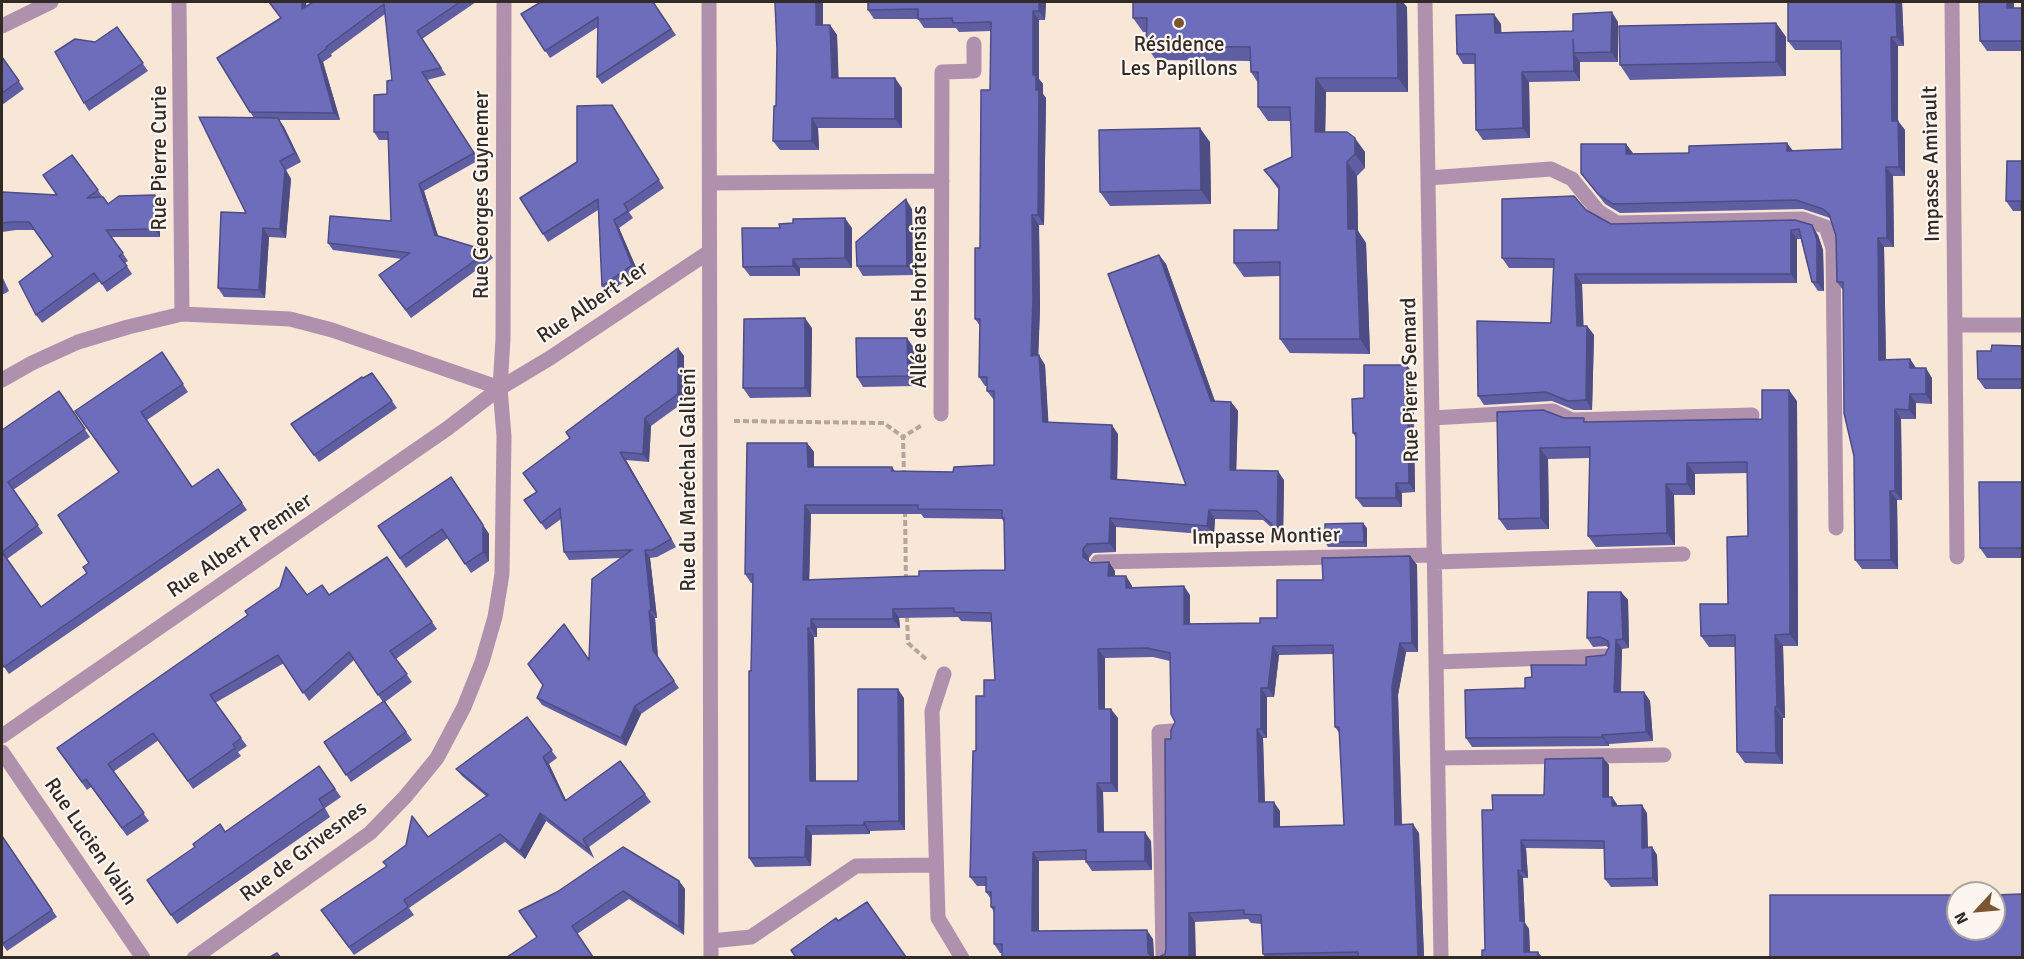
<!DOCTYPE html>
<html>
<head>
<meta charset="utf-8">
<style>
	body { margin:0 }
	#map { position:relative; width:2024px; height:959px; overflow:hidden; background:#f8e6d7; font-family:Signika,sans-serif }
	canvas { display:block }
	.frame { position:absolute; inset:0; border:3px solid #322b25; pointer-events:none }
	.north { position:absolute; left:1946px; top:881px; width:60px; height:60px; box-sizing:border-box; background:#fdf5f0; border:2px solid #aca49f; border-radius:50%; rotate:244deg; font-size:16px; font-weight:700; line-height:24px; text-align:center; color:#322b25 }
	.north::after { content:''; display:block; margin:auto; width:21px; height:27px; background:#7a5730; clip-path:polygon(50% 0,100% 100%,50% 72%,0 100%) }
</style>
</head>
<body>
<div id="map">
<canvas width="2024" height="959"></canvas>
<div class="frame"></div>
<div class="north">N</div>
</div>
<script>
const ctx = document.querySelector('canvas').getContext('2d');
ctx.lineJoin = 'round';
const poly = rows => new Path2D(rows.map(r => 'M' + r).join(''));
function trace(path, color, width, dash) { ctx.strokeStyle = color; ctx.lineWidth = width; ctx.lineCap = dash ? 'butt' : 'round'; ctx.setLineDash(dash || []); ctx.stroke(path); }
function paint(path, color) { ctx.fillStyle = color; ctx.fill(path, 'evenodd'); }
function write(font, color, halo, rows, align = 'center') {
  ctx.font = font + ' Signika,sans-serif'; ctx.lineWidth = 4.5; ctx.setLineDash([]); ctx.textBaseline = 'middle'; ctx.strokeStyle = halo; ctx.fillStyle = color; for (const [text, x, y, turn = 0] of rows) {
    ctx.save(); ctx.translate(x, y); ctx.rotate((+turn || 0) * Math.PI / 180); ctx.textAlign = isNaN(turn) ? turn : align; if (halo) ctx.strokeText(text, 0, 0); ctx.fillText(text, 0, 0); ctx.restore();
  }
}
const path = poly([
	[734,421,884,423,903,437],
	[904,476,903,437,922,425],
	[905,511,906,581],
	[907,616,908,643,926,659]
]);
const minor = poly([
	[179,2,182,314],
	[709,2,711,958],
	[1425,2,1441,958],
	[1952,2,1957,557],
	[2,26,51,2],
	[1428,178,1551,169,1572,179,1598,211,1617,223,1803,219,1826,227,1833,248,1836,528],
	[711,183,942,181],
	[1955,325,2022,325],
	[2,380,32,363,78,342,128,327,182,314,290,319,332,330,500,388],
	[941,414,942,72,974,71,974,44],
	[1432,418,1553,411,1572,420,1752,415],
	[1098,562,1435,555],
	[1435,562,1683,554],
	[1436,662,1606,656],
	[944,674,932,711,938,918,962,958],
	[2,736,448,428,500,388,550,358,709,252],
	[2,752,143,958],
	[1438,758,1664,755],
	[711,941,751,937,856,866,936,865],
	[194,958,370,833,405,797,437,758,464,707,482,662,495,617,502,574,504,436,500,388,503,339,504,2],
	[1163,958,1159,732,1172,731]
]);
const wall = poly([
	[313,2,476,2,422,39,446,75,427,80,479,160,424,191,438,236,488,251,493,258,411,318,379,275,402,259,333,250,328,243,391,221,388,140,379,140,374,132,392,80,385,14,331,54,332,56,323,62,340,120,279,120,284,127,301,162,286,170,291,179,286,238,269,237,265,298,224,297,218,288,246,213,254,118,250,112,281,18,307,6],
	[653,2,676,35,602,84,597,77,598,27,550,58,521,14],
	[823,2,823,25,830,25,837,35,838,78,902,88,902,128,818,128,819,150,780,150,773,141,776,106,777,49],
	[868,2,1046,2,1045,20,1039,20,1039,79,1043,84,1043,94,1046,98,1044,225,1039,225,1040,308,1038,355,1045,365,1048,422,1118,434,1117,479,1186,485,1159,255,1166,264,1215,401,1231,402,1238,411,1236,471,1284,480,1283,538,1263,520,1215,519,1214,535,1116,527,1116,552,1093,553,1089,558,1089,561,1115,571,1115,576,1126,576,1132,586,1132,588,1190,595,1190,624,1260,623,1277,618,1323,580,1410,556,1417,565,1418,652,1406,652,1398,695,1402,824,1419,833,1424,957,1265,957,1263,954,1262,924,1251,923,1248,919,1195,922,1165,954,1166,949,1171,739,1175,722,1170,661,1153,657,1105,658,1105,709,1118,718,1118,792,1103,792,1104,832,1151,841,1152,870,1092,871,1086,862,1086,860,1039,861,1039,931,1153,939,1154,957,1002,957,1002,953,1000,953,994,944,994,912,991,907,991,899,986,892,986,886,977,886,970,877,976,751,984,696,995,680,991,622,961,621,958,617,899,618,900,628,817,628,817,637,814,637,816,781,858,781,904,698,905,830,870,831,870,834,812,835,811,866,755,867,749,858,753,583,751,583,745,574,807,443,814,452,814,467,892,467,895,471,953,472,994,465,994,400,987,391,987,386,985,386,979,377,980,326,975,319,990,90,991,31,959,32,956,28,924,28,918,19,874,19,868,10],
	[811,514,921,514,924,518,1002,519,1004,522,1005,570,919,576,809,580],
	[1333,654,1335,727,1340,734,1344,825,1280,827,1280,811,1265,802,1263,738,1267,738,1267,697,1274,697,1279,655],
	[1902,2,1904,46,1898,46,1898,121,1905,130,1905,176,1893,176,1894,247,1884,247,1886,360,1910,359,1916,368,1932,378,1932,404,1916,403,1916,419,1901,419,1902,500,1897,500,1898,569,1862,569,1855,560,1854,456,1843,290,1837,282,1836,236,1830,218,1803,209,1620,213,1605,204,1581,173,1626,144,1633,154,1842,149,1841,50,1795,50,1788,41],
	[1979,2,2014,2,2014,8,2022,8,2022,51,1987,51,1980,41],
	[1407,7,1408,92,1326,92,1325,132,1365,152,1365,168,1357,176,1358,231,1366,243,1370,354,1290,353,1280,339,1280,276,1244,277,1234,263,1278,230,1279,190,1264,170,1292,157,1291,121,1268,121,1258,107,1258,83,1251,72,1250,61,1156,60,1146,46,1146,32,1143,32,1133,18],
	[1618,22,1618,62,1580,62,1580,81,1529,82,1530,138,1483,140,1476,130,1475,64,1463,64,1457,54,1501,24,1501,32,1573,31],
	[1776,23,1786,37,1786,76,1630,80,1620,65],
	[117,27,148,71,89,111,84,103,95,42],
	[2,57,24,89,2,105],
	[612,105,664,188,629,212,633,218,619,228,638,272,607,294,602,286,598,210,548,242,543,234,577,162],
	[1210,142,1211,204,1110,206,1100,192],
	[72,155,108,204,160,203,160,237,112,237,128,261,125,263,132,274,107,292,100,281,42,323,36,315,53,256,34,230,16,230,2,232,2,192,57,195],
	[2022,161,2022,211,2013,211,2006,201],
	[912,209,913,275,863,276,857,266],
	[1586,210,1611,224,1795,220,1818,235,1823,250,1824,291,1818,291,1812,282,1801,239,1797,239,1797,283,1582,284,1583,326,1587,326,1594,335,1592,410,1574,410,1552,401,1484,405,1478,396,1551,323,1554,268,1509,268,1502,258],
	[780,228,852,228,852,268,800,268,800,276,750,276,743,267],
	[2,276,9,291,2,295],
	[812,328,811,397,750,398,743,388],
	[2022,346,2022,558,1987,558,1980,548,2022,482,2022,389,1985,389,1978,379,1991,351],
	[678,348,684,356,684,402,651,426,649,462,626,460,676,547,657,557,650,558,657,618,655,618,658,658,679,688,641,714,626,746,542,705,537,698,589,660,621,558,569,560,564,552,561,519,546,530,524,500,537,492,570,438],
	[914,348,915,386,863,387,857,377],
	[162,352,188,392,147,420,192,487,218,469,247,510,9,674,2,664,2,430,59,391,90,437,13,490,43,533,7,559,41,607,87,573,89,563,119,472],
	[372,373,397,408,319,462,291,424],
	[1413,374,1415,492,1402,493,1402,507,1363,507,1356,498,1356,438,1353,433,1364,398],
	[1797,401,1798,646,1783,646,1785,718,1783,718,1783,764,1745,763,1737,752,1735,647,1709,647,1701,636,1728,604,1748,536,1748,473,1695,474,1695,495,1674,495,1675,545,1596,547,1588,536,1590,458,1548,459,1549,529,1507,530,1499,519,1497,412,1564,418,1587,422,1762,419],
	[451,477,489,534,489,561,471,573,448,538,406,568,378,526],
	[1367,528,1367,547,1328,547,1325,542],
	[387,557,437,629,396,659,412,682,385,702,412,740,351,782,324,742,383,702,354,660,309,701,284,663,215,703,247,746,238,752,241,756,193,789,159,740,113,772,149,821,127,836,91,787,87,790,57,748,307,595,329,595],
	[1621,592,1628,600,1629,648,1622,649,1621,692,1644,692,1650,701,1653,741,1609,744,1609,746,1472,747,1466,738,1525,688,1532,677,1586,665,1605,655,1609,648,1606,646,1593,647,1587,638],
	[527,717,557,758,549,764,566,800,620,761,651,802,589,847,594,858,546,821,525,859,505,842,409,908,414,915,354,955,321,910,387,866,486,796,462,776,456,769],
	[1603,758,1609,765,1609,797,1612,797,1617,806,1647,813,1648,848,1652,847,1657,855,1658,886,1611,887,1605,879,1604,849,1526,848,1528,878,1523,878,1525,923,1529,929,1530,952,1538,952,1542,957,1482,957,1485,950,1493,810,1544,795],
	[319,766,341,797,325,808,330,817,177,924,147,880,225,832],
	[2,836,57,917,7,951,2,944],
	[679,881,685,889,684,935,629,899,577,934,537,937,557,892]
]);
const shadedWall = poly([
	[302,2,306,2,308,17,302,9],
	[816,2,823,2,823,35,816,25],
	[1039,2,1046,2,1045,20,1039,11],
	[1397,2,1403,2,1407,7,1408,92,1398,78],
	[1896,2,1902,2,1904,46,1897,37],
	[2007,2,2014,2,2014,18,2007,8],
	[1033,11,1039,20,1039,79,1043,84,1043,94,1046,98,1044,225,1038,215,1036,90,1033,75],
	[1612,12,1618,22,1618,62,1611,52],
	[1494,14,1501,24,1502,42,1495,33],
	[1776,23,1786,37,1786,76,1776,62],
	[830,25,837,35,839,87,832,78],
	[1891,37,1898,46,1898,130,1892,121],
	[1573,40,1574,53,1580,62,1580,81,1574,71],
	[318,55,323,62,340,120,334,113],
	[1522,72,1529,82,1530,138,1523,128],
	[895,78,902,88,902,128,895,119],
	[1316,78,1326,92,1325,146,1315,132],
	[278,118,284,127,301,162,295,153],
	[812,118,818,128,819,150,812,141],
	[1898,121,1905,130,1905,176,1899,167],
	[1200,128,1210,142,1211,204,1201,190],
	[1355,138,1365,152,1365,168,1355,154],
	[1787,143,1794,152,1787,151],
	[1626,144,1633,153,1632,163,1626,154],
	[280,161,286,170,291,179,286,238,280,229],
	[1347,162,1357,176,1358,231,1366,243,1370,354,1360,339,1348,229],
	[1886,167,1893,176,1894,247,1887,238],
	[419,184,424,191,440,242,435,235],
	[155,195,160,203,160,237,155,229],
	[906,199,912,209,913,275,907,266],
	[1032,215,1039,225,1040,308,1038,365,1031,356],
	[845,218,852,228,852,268,845,258],
	[614,220,619,228,638,272,632,265],
	[1812,225,1818,235,1823,250,1824,291,1817,282],
	[263,228,269,237,265,298,259,290],
	[1791,230,1797,239,1797,283,1791,274],
	[1878,238,1884,247,1886,369,1879,360],
	[1159,255,1166,264,1218,410,1211,401],
	[793,259,800,268,800,276,793,266],
	[1575,274,1582,284,1584,336,1577,326],
	[805,318,812,328,811,397,805,388],
	[1587,326,1594,335,1592,410,1586,400],
	[907,338,914,348,915,386,908,376],
	[678,348,684,356,684,402,678,394],
	[1039,355,1045,365,1049,431,1043,422],
	[1910,359,1916,368,1910,368],
	[1407,365,1413,374,1415,492,1409,483],
	[1926,368,1932,378,1932,404,1926,394],
	[1789,390,1797,401,1798,646,1790,634],
	[1910,394,1916,403,1916,419,1909,410],
	[1231,402,1238,411,1236,479,1230,470],
	[1895,409,1901,419,1902,500,1895,491],
	[645,418,651,426,649,462,643,454],
	[1112,425,1118,434,1117,488,1111,479],
	[807,443,814,452,814,476,808,467],
	[1540,448,1548,459,1549,529,1541,518],
	[620,452,626,460,676,547,671,539],
	[1687,463,1695,474,1695,495,1687,484],
	[1278,471,1284,480,1283,538,1277,529],
	[451,477,489,534,489,561,483,552],
	[1396,483,1402,493,1402,507,1396,498],
	[1666,484,1674,495,1675,545,1667,533],
	[1890,491,1897,500,1898,569,1891,560],
	[805,505,811,514,809,589,803,580],
	[1209,510,1215,519,1214,535,1207,526],
	[1110,518,1116,527,1116,552,1109,543],
	[1363,523,1367,528,1367,547,1364,542],
	[1083,549,1089,558,1089,567,1083,557],
	[645,550,650,558,657,618,651,610],
	[1410,556,1417,565,1418,652,1412,643],
	[1109,562,1115,571,1115,585,1108,576],
	[1126,576,1132,586,1132,597,1126,588],
	[1184,586,1190,595,1190,634,1184,624],
	[1621,592,1628,600,1629,648,1623,639],
	[893,609,899,618,900,628,893,619],
	[649,611,655,618,658,658,679,688,653,650],
	[811,619,817,628,817,637,811,628],
	[808,628,814,637,816,790,810,781],
	[1775,635,1783,646,1785,718,1777,707],
	[1616,640,1622,649,1620,701,1614,692],
	[1400,643,1406,652,1398,695,1402,834,1395,825,1392,686],
	[1273,646,1279,655,1274,697,1268,688],
	[1098,649,1105,658,1105,718,1099,709],
	[1261,688,1267,697,1267,738,1261,729],
	[898,689,904,698,905,830,899,821],
	[1644,692,1650,701,1653,741,1646,732],
	[635,706,641,714,626,746,621,738],
	[1775,707,1783,718,1783,764,1776,753],
	[1111,709,1118,718,1118,792,1111,783],
	[1257,729,1263,738,1265,811,1259,802],
	[1602,735,1609,744,1609,746,1602,737],
	[543,757,549,764,570,809,565,801],
	[1603,758,1609,765,1609,805,1603,797],
	[1097,783,1103,792,1104,841,1098,832],
	[1612,797,1617,804,1617,813,1612,806],
	[1274,802,1280,811,1280,836,1274,827],
	[1642,805,1647,813,1648,855,1642,848],
	[540,813,546,821,525,859,520,851],
	[864,822,870,831,870,834,864,825],
	[1413,824,1419,833,1424,957,1418,957],
	[806,826,812,835,811,866,805,857],
	[1145,832,1151,841,1152,870,1145,861],
	[583,839,589,847,594,858,589,850],
	[1521,840,1526,848,1528,878,1522,871],
	[1652,847,1657,855,1658,886,1653,878],
	[1033,852,1039,861,1039,940,1032,931],
	[1518,870,1523,878,1525,923,1529,929,1530,957,1524,952,1520,921],
	[679,881,685,889,684,935,679,927],
	[1189,913,1195,922,1196,957,1189,957],
	[1147,930,1153,939,1154,957,1151,957,1148,953]
]);
const building = poly([
	[269,2,302,2,302,9,313,2,460,2,417,31,441,68,422,72,474,153,419,184,435,235,488,251,406,310,379,275,410,253,328,243,330,216,391,221,388,132,374,132,374,95,387,94,387,81,392,80,384,4,326,47,327,48,318,55,334,113,250,112,217,58,281,18,269,2],
	[541,2,653,2,671,29,597,77,598,17,545,51,521,14,541,2],
	[775,2,816,2,816,25,830,25,832,78,895,78,895,119,812,118,812,141,773,141,774,106,776,106,777,49,775,2],
	[868,2,1039,2,1039,11,1033,11,1033,75,1036,75,1036,90,1039,89,1038,215,1032,215,1033,299,1031,356,1039,355,1043,422,1112,425,1111,479,1186,485,1108,274,1159,255,1211,401,1231,402,1230,470,1278,471,1277,529,1257,511,1209,510,1207,526,1110,518,1109,543,1087,544,1083,549,1083,557,1091,563,1109,562,1108,576,1126,576,1126,588,1184,586,1184,624,1260,623,1260,618,1277,618,1277,580,1323,580,1322,558,1410,556,1412,643,1400,643,1392,686,1395,825,1413,824,1418,957,1358,957,1358,952,1263,954,1261,915,1244,914,1244,910,1189,913,1189,957,1159,957,1165,954,1166,949,1165,739,1171,739,1171,730,1175,722,1171,714,1170,653,1147,648,1098,649,1099,709,1111,709,1111,783,1097,783,1098,832,1145,832,1145,861,1086,862,1086,850,1033,852,1032,931,1147,930,1148,953,1152,957,1002,957,1002,944,994,944,994,907,991,907,991,892,986,892,986,877,970,877,973,751,976,751,976,696,984,696,984,680,995,680,991,613,954,612,954,608,893,609,893,619,811,619,811,628,808,628,810,781,858,781,858,689,898,689,899,821,864,822,864,825,806,826,805,857,749,858,749,671,751,671,753,574,745,574,747,443,807,443,808,467,892,467,892,471,953,472,954,467,994,465,994,391,987,391,987,377,979,377,980,319,975,319,975,248,980,248,981,90,990,90,991,22,953,23,952,18,918,19,918,9,868,10,868,2],
	[805,505,918,505,918,509,1002,510,1002,518,1004,518,1005,570,919,571,919,576,803,580,805,505],
	[1333,645,1335,727,1339,727,1344,825,1274,827,1274,802,1259,802,1257,729,1261,729,1261,688,1268,688,1273,646,1333,645],
	[1133,2,1397,2,1398,78,1316,78,1315,132,1347,132,1355,138,1355,154,1347,162,1348,229,1356,229,1360,339,1280,339,1280,262,1234,263,1234,230,1278,230,1279,186,1264,170,1292,157,1290,107,1258,107,1258,72,1251,72,1250,47,1146,46,1147,18,1133,18,1133,2],
	[1788,2,1896,2,1897,37,1891,37,1892,121,1898,121,1899,167,1886,167,1887,238,1878,238,1879,360,1910,359,1910,368,1926,368,1926,394,1910,394,1909,410,1895,409,1895,491,1890,491,1891,560,1855,560,1854,456,1844,413,1843,282,1837,282,1836,236,1829,214,1823,209,1796,200,1613,204,1598,194,1581,173,1581,144,1626,144,1626,154,1689,153,1689,146,1787,143,1787,151,1842,149,1841,41,1788,41,1788,2],
	[1979,2,2007,2,2007,8,2022,8,2022,41,1980,41,1979,2],
	[1612,12,1611,52,1574,53,1573,40,1574,71,1522,72,1523,128,1476,130,1475,54,1457,54,1456,15,1494,14,1495,33,1573,31,1573,14,1612,12],
	[1776,23,1776,62,1620,65,1619,26,1776,23],
	[117,27,143,63,84,103,55,52,75,39,95,42,117,27],
	[2,57,19,81,2,93,2,57],
	[612,105,659,180,624,204,628,211,614,220,632,265,602,286,598,199,543,234,520,198,577,162,577,106,612,105],
	[199,117,278,118,295,153,280,161,285,170,280,229,263,228,259,290,218,288,221,212,246,213,199,117],
	[1200,128,1201,190,1100,192,1099,130,1200,128],
	[72,155,98,190,87,198,103,197,108,204,119,196,155,195,155,229,106,230,123,253,119,256,127,266,102,284,94,273,36,315,19,282,53,256,29,222,11,222,2,223,2,192,57,195,43,175,72,155],
	[2007,161,2022,161,2022,209,2021,209,2021,201,2006,201,2007,161],
	[1574,196,1586,210,1611,224,1795,220,1812,225,1817,240,1817,282,1812,282,1799,229,1791,230,1791,274,1575,274,1577,326,1587,326,1586,400,1568,401,1546,392,1478,396,1477,321,1551,323,1554,259,1502,258,1502,199,1574,196],
	[906,199,907,266,857,266,856,242,906,199],
	[845,218,845,258,793,259,793,266,743,267,742,228,780,228,779,224,793,223,793,219,845,218],
	[805,318,805,388,743,388,744,319,805,318],
	[856,338,907,338,908,376,857,377,856,338],
	[1992,345,2022,346,2022,548,1980,548,1979,482,2022,482,2022,379,1978,379,1977,351,1991,351,1992,345],
	[678,348,678,394,645,418,643,454,620,452,671,539,652,550,645,550,651,610,649,611,653,650,674,681,635,706,621,738,537,698,543,685,528,664,564,624,589,660,592,579,632,550,564,552,560,508,541,523,524,500,537,492,523,473,570,438,566,432,678,348],
	[162,352,183,384,141,412,192,487,218,469,242,503,4,667,2,664,2,552,41,607,87,573,83,567,89,563,58,515,119,472,75,411,162,352],
	[1364,365,1407,365,1409,483,1396,483,1396,498,1356,498,1356,433,1353,433,1352,399,1364,398,1364,365],
	[372,373,392,401,314,455,291,424,362,377,363,378,372,373],
	[1762,390,1789,390,1790,634,1775,635,1777,707,1775,707,1776,753,1737,752,1735,635,1701,636,1700,604,1728,604,1727,537,1748,536,1747,462,1687,463,1687,484,1666,484,1667,533,1588,536,1590,447,1540,448,1541,518,1499,519,1497,412,1543,410,1564,418,1584,418,1584,422,1762,419,1762,390],
	[59,391,85,429,8,482,38,525,2,552,2,430,59,391],
	[451,477,483,525,483,552,465,564,442,529,400,558,378,526,451,477],
	[1363,523,1364,542,1325,542,1325,524,1363,523],
	[387,557,432,622,390,651,407,674,378,695,349,652,303,693,278,655,210,695,241,738,233,744,235,748,188,781,153,733,108,764,144,813,122,828,86,779,82,782,57,748,248,615,245,611,280,587,286,567,307,595,322,585,329,595,387,557],
	[1588,592,1621,592,1623,639,1616,640,1614,692,1644,692,1646,732,1602,735,1602,737,1466,738,1465,690,1525,688,1525,678,1532,677,1531,665,1586,665,1586,657,1605,655,1609,647,1608,641,1600,637,1587,638,1588,592],
	[384,701,406,732,346,775,324,742,384,701],
	[527,717,552,750,543,757,565,801,620,761,645,794,583,839,589,850,540,813,520,851,500,834,404,900,408,907,349,947,321,910,387,866,383,862,406,845,412,816,428,837,488,795,456,769,527,717],
	[1603,758,1603,797,1612,797,1612,806,1642,805,1642,848,1652,847,1653,878,1605,879,1604,841,1521,840,1522,871,1518,870,1520,921,1524,921,1524,952,1538,952,1538,957,1482,957,1482,950,1485,950,1482,810,1493,810,1492,795,1544,795,1545,759,1603,758],
	[319,766,335,789,319,799,324,808,171,915,147,880,195,847,193,844,220,824,225,832,319,766],
	[2,836,52,910,2,944,2,836],
	[623,847,679,881,679,927,623,891,572,926,593,957,507,957,537,937,519,911,557,892,623,847],
	[2022,894,2022,957,1770,957,1770,895,1958,895,1958,929,1994,929,1994,895,2022,894],
	[867,902,906,957,794,957,795,956,791,950,836,918,838,921,867,902],
	[277,953,280,957,270,957,277,953]
]);
const markers = [
	[1179,23,6,"#7a5730"]
];
const poiNames = [
	["Résidence",1179,45],
	["Les Papillons",1179,69]
];
const streetNames = [
	["Rue Pierre Curie",160,158,-90],
	["Impasse Amirault",1932,164,-91],
	["Rue Georges Guynemer",482,195,-90],
	["Allée des Hortensias",920,297,-90],
	["Rue Albert 1er",593,303,-34],
	["Rue Pierre Semard",1411,380,-91],
	["Rue du Maréchal Gallieni",689,480,-90],
	["Impasse Montier",1266,537,-1],
	["Rue Albert Premier",240,546,-34],
	["Rue Lucien Valin",90,842,56],
	["Rue de Grivesnes",304,852,-37]
];
trace(path, '#b4a69a', 4, [6, 3]);
trace(minor, '#af91ae', 15);
paint(wall, '#5f5ea2');
paint(shadedWall, '#4d4c84');
paint(building, '#6e6dbc');
trace(building, '#4d4c84', 1.5);
for (const [x, y, r, color] of markers) { const dot = new Path2D(); dot.arc(x, y, r, 0, 2 * Math.PI); ctx.fillStyle = color; ctx.fill(dot); trace(dot, '#fdf5f0', 2); }
write('21px', '#322b25', '#fdf5f0', poiNames);
write('21px', '#322b25', '#fdf5f0', streetNames);
</script>
</body>
</html>
